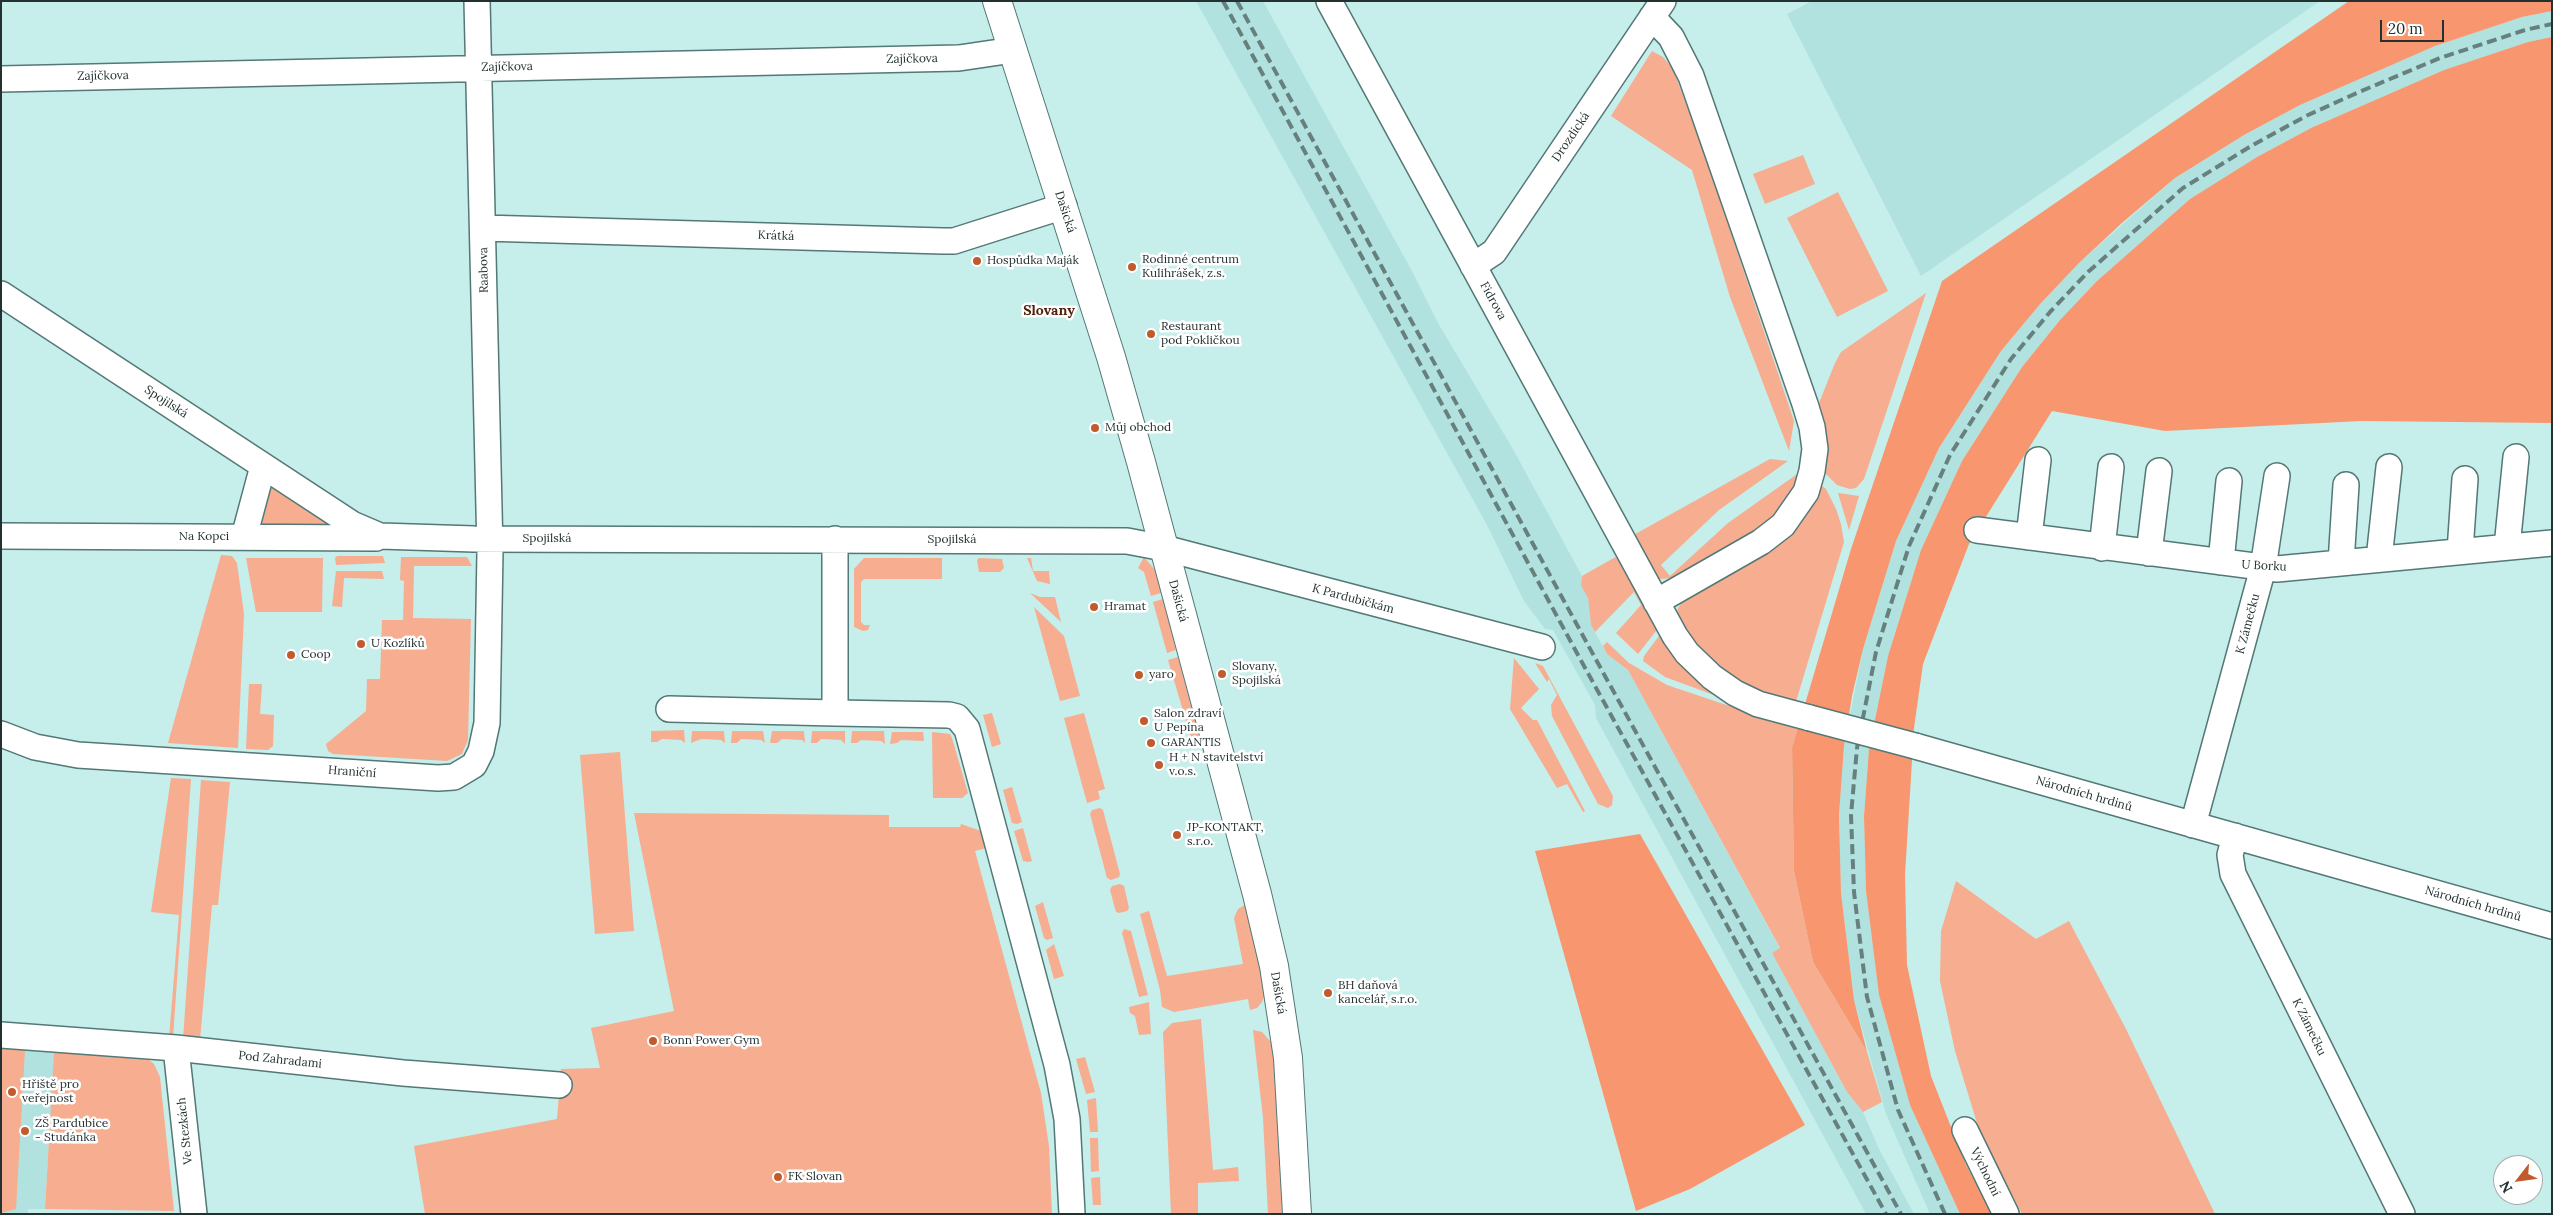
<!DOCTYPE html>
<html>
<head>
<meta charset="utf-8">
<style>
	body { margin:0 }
	#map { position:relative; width:2553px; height:1215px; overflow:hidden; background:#c6eeeb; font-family:Lora,serif }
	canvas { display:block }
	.frame { position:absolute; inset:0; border:2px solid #233231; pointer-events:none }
	.north { position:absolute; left:2493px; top:1155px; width:50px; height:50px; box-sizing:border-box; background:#fff; border:1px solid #a7adad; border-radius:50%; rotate:240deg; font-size:14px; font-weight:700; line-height:20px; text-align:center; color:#233231 }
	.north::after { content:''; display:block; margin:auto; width:18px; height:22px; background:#c15a2d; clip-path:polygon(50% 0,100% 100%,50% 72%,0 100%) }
	.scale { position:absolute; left:2380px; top:20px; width:64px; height:22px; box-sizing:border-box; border:2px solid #233231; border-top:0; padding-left:6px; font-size:15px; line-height:18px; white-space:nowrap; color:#233231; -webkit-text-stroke:4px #fff; paint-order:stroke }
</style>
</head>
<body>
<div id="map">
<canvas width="2553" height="1215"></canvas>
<div class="frame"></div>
<div class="north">N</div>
<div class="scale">20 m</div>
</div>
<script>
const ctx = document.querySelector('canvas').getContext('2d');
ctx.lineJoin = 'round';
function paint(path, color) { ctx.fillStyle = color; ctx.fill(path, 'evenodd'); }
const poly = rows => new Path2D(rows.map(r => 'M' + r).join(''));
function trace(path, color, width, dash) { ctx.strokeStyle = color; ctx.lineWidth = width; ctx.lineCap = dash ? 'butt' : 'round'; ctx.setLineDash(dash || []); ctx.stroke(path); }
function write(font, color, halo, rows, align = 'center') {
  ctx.font = font + ' Lora,serif'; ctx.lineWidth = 5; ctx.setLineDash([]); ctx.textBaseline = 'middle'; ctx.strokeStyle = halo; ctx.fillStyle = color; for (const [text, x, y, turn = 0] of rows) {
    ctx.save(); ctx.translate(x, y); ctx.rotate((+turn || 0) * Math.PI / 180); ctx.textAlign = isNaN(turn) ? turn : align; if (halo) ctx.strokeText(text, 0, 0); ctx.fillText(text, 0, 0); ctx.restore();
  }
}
const built = poly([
	[1196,1,1263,1,1413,273,1438,323,1514,451,1582,576,1581,586,1588,598,1591,625,1607,654,1628,670,1780,949,1772,953,1847,1092,1863,1112,1879,1149,1914,1214,1866,1214,1596,718,1595,705,1553,630,1545,629,1524,601,1487,525],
	[1812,1,2320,1,1921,276,1787,14],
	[2552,11,2552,37,2528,42,2444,70,2311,128,2257,157,2190,199,2097,281,2060,320,2022,367,1962,461,1921,550,1888,656,1869,750,1864,816,1866,891,1879,995,1910,1105,1960,1214,1930,1214,1886,1114,1854,1000,1841,893,1839,815,1844,746,1863,649,1896,541,1939,448,2001,351,2041,303,2079,263,2175,178,2244,135,2300,105,2354,81,2435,46,2522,17],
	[1,1048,54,1052,45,1209,28,1209,28,1214,1,1214]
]);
const green = poly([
	[1652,51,1663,57,1673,69,1703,150,1794,421,1789,451,1730,297,1692,170,1611,116],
	[1803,155,1815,184,1765,204,1753,174],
	[1838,192,1888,291,1837,317,1787,218],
	[1926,293,1864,479,1856,488,1850,489,1837,485,1824,472,1826,436,1817,408,1835,363,1841,352],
	[1770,459,1788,461,1719,510,1661,565,1670,576,1728,523,1800,472,1802,474,1782,510,1765,526,1673,578,1658,579,1653,575,1630,537],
	[268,483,336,526,261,524,259,520],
	[1821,485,1826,489,1836,509,1841,524,1844,542,1795,705,1761,696,1706,660,1676,618,1678,608,1684,599,1812,503],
	[1838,493,1859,496,1849,530],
	[1621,554,1660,626,1638,654,1616,633,1641,605,1634,592,1595,632,1591,625,1588,598,1581,586,1582,576],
	[221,555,232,556,237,563,244,614,238,748,168,743],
	[337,556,383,556,385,563,336,565,335,558],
	[401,557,467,557,472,566,414,566,413,618,471,619,468,740,462,754,447,761,333,754,328,751,326,744,366,711,367,679,380,679,382,620,403,620,404,581,400,580],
	[1144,557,1155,570,1161,593,1151,596,1144,572,1138,568],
	[246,558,323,558,322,612,256,612],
	[864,558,942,558,942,579,864,579,861,582,861,622,864,625,870,625,868,630,863,631,854,627,854,569],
	[979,558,1002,559,1004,568,1000,572,979,572,977,560],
	[1027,558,1031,558,1033,571,1049,571,1050,584,1037,581],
	[336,571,382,571,384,579,344,578,342,607,332,606],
	[1030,593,1040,597,1055,597,1061,622],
	[1163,599,1176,650,1167,653,1153,602],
	[1034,607,1064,636,1080,696,1060,701],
	[1662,632,1730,701,1665,677,1643,661,1644,656],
	[1607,642,1629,663,1667,685,1798,729,1792,748,1794,871,1813,962,1867,1052,1882,1102,1863,1112,1847,1092,1772,953,1780,948,1628,670,1607,654,1603,646],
	[1178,657,1200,739,1192,741,1168,660],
	[1514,658,1539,689,1521,708,1533,720,1537,720,1585,811,1583,812,1567,784,1557,788,1510,709],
	[1535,663,1543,666,1613,796,1612,805,1608,808,1598,804,1552,716,1551,705,1557,695,1549,679,1547,682],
	[249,684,262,684,260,714,274,715,273,746,268,750,246,749],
	[992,713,1001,744,992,747,983,715],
	[1084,713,1105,789,1098,791,1100,799,1087,803,1064,718],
	[684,730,685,743,681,740,662,739,657,742,651,742,651,731],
	[692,731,724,731,725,743,721,740,701,739,691,743],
	[732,731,763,731,765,743,761,740,741,739,737,743,731,743],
	[772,731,804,731,805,743,802,740,782,739,777,743,770,743],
	[812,731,845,731,845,744,841,740,821,739,817,743,811,743],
	[852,731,884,731,885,744,881,741,861,740,857,743,851,743],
	[892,732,923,732,924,741,901,740,897,743,890,744],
	[932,732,950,734,952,738,968,793,962,798,933,798],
	[620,752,634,931,595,934,580,755],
	[171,778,191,779,173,1038,169,1038,179,915,151,912],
	[201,780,230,782,218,905,212,905,200,1040,183,1039],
	[1012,787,1022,822,1017,824,1012,823,1003,790],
	[1100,808,1103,810,1120,874,1119,877,1111,880,1107,878,1090,814,1092,810],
	[634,813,889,815,889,827,960,827,961,824,984,832,990,847,975,851,1041,1093,1049,1146,1052,1214,425,1214,414,1146,557,1119,561,1069,600,1068,591,1028,674,1011],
	[1023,828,1032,861,1028,862,1023,861,1014,831],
	[1956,881,2036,939,2069,921,2126,1029,2215,1214,2022,1214,1980,1133,1955,1051,1940,981,1941,931],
	[1120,884,1124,886,1129,908,1127,911,1119,913,1116,912,1110,890,1112,886],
	[1043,902,1053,938,1047,940,1044,938,1035,906],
	[1246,904,1265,993,1262,1002,1257,1008,1250,1010,1248,999,1174,1012,1162,1007,1160,990,1140,914,1149,911,1167,976,1243,964,1234,918,1238,909],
	[1124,929,1131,931,1148,995,1139,997,1122,933],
	[1054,944,1064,976,1054,979,1046,950],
	[1149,1002,1151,1034,1139,1035,1135,1016,1130,1013,1129,1007],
	[1201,1019,1213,1170,1238,1167,1239,1181,1198,1183,1198,1214,1171,1214,1163,1032,1172,1023],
	[1253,1030,1262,1032,1272,1043,1279,1111,1282,1214,1268,1214,1263,1118],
	[1,1048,25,1050,16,1209,1,1213],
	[54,1052,149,1060,154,1064,160,1077,174,1211,45,1209],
	[1085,1057,1095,1092,1086,1094,1076,1059],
	[1096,1098,1098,1132,1090,1132,1087,1100],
	[1090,1138,1098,1138,1099,1171,1091,1172],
	[1100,1177,1101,1205,1093,1205,1091,1178]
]);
const forest = poly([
	[2349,1,2552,1,2552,11,2522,17,2435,46,2300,105,2244,135,2175,178,2123,222,2079,263,2041,303,2001,351,1939,448,1896,541,1863,649,1852,696,1844,746,1839,815,1841,893,1854,1000,1867,1052,1813,962,1794,871,1792,748,1851,549,1942,281],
	[2552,37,2552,423,2361,421,2165,431,2052,411,1969,544,1923,664,1914,728,1905,875,1907,965,1931,1076,1966,1165,1992,1214,1960,1214,1910,1105,1879,995,1866,891,1864,816,1869,749,1888,656,1921,550,1962,461,2022,367,2060,320,2097,281,2190,199,2257,157,2311,128,2444,70,2528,42],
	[1640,834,1805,1125,1690,1189,1636,1211,1535,851]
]);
const street = poly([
	[1329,1,1675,636,1687,653,1712,677,1735,693,1758,704,1810,718],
	[1652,17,1671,37,1691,76,1805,404,1812,427,1815,449,1812,471,1806,492,1783,525,1761,542,1656,602],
	[1,79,959,58,1013,50],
	[483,228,943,241,954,241,1064,206],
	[1473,266,1494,252,1663,1],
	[1,294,352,524,380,536,474,539,1127,541,1164,548,1542,647],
	[1977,530,2277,569,2552,543],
	[1,536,376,538],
	[244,537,263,466],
	[2029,537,2038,460],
	[835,539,835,713,949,715,957,717,967,729,1057,1065,1067,1119,1072,1214],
	[2507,547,2516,457],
	[2102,548,2111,467],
	[2460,551,2465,479],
	[2149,553,2159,471],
	[2379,559,2389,467],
	[2221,562,2229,481],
	[2341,563,2346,485],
	[669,709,835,713],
	[1,734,35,747,78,755,438,778,454,777,474,765,481,751,487,723,490,551,477,1],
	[1915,746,2552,926],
	[2193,825,2263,568,2277,476],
	[2235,836,2230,855,2233,874,2402,1214],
	[1,1035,176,1048,403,1073,559,1085],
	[176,1048,194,1214],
	[1965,1130,2006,1214]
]);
const secondary = poly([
	[997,1,1111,357,1141,462,1257,894,1274,966,1288,1058,1297,1214]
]);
const rail = poly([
	[1223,1,1584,666,1886,1214],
	[1237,1,1594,656,1901,1214],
	[1945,1214,1898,1110,1867,997,1854,892,1851,815,1857,748,1876,652,1909,546,1950,455,2011,359,2050,312,2088,272,2183,188,2251,146,2306,116,2359,92,2440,58,2525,30,2552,24]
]);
const streetBridge = poly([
	[1810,718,1915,746]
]);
const markers = [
	[977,261,5,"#c15a2d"],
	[1132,267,5,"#c15a2d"],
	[1151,334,5,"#c15a2d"],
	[1095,428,5,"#c15a2d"],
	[1094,607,5,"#c15a2d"],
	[361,644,5,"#c15a2d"],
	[291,655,5,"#c15a2d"],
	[1222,674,5,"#c15a2d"],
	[1139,675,5,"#c15a2d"],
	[1144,721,5,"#c15a2d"],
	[1151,743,5,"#c15a2d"],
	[1159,765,5,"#c15a2d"],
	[1177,835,5,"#c15a2d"],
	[1328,993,5,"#c15a2d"],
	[653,1041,5,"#c15a2d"],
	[12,1092,5,"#c15a2d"],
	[25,1131,5,"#c15a2d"],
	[778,1177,5,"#c15a2d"]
];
const streetNames = [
	["Zajíčkova",912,59,-1],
	["Zajíčkova",507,67,-1],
	["Zajíčkova",103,76,-1],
	["Drozdická",1571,137,-56],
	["Dašická",1065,212,72],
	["Krátká",776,236,2],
	["Raabova",484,270,-91],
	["Fidrova",1493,301,61],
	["Spojilská",166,402,33],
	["Na Kopci",204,537],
	["Spojilská",547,539],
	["Spojilská",952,540],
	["U Borku",2264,566,3],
	["K Pardubičkám",1353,599,15],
	["Dašická",1178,601,75],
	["K Zámečku",2248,624,-75],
	["Hraniční",352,772,4],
	["Národních hrdinů",2084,794,16],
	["Národních hrdinů",2473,904,16],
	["Dašická",1278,993,80],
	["K Zámečku",2309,1027,64],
	["Pod Zahradami",280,1060,6],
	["Ve Stezkách",185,1131,-96],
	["Východní",1985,1172,64]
];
const poiNames = [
	["Rodinné centrum",1142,260],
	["Kulihrášek, z.s.",1142,274],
	["Hospůdka Maják",987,261],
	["Restaurant",1161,327],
	["pod Pokličkou",1161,341],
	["Můj obchod",1105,428],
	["Hramat",1104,607],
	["U Kozlíků",371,644],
	["Coop",301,655],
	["Slovany,",1232,667],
	["Spojilská",1232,681],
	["yaro",1149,675],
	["Salon zdraví",1154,714],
	["U Pepína",1154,728],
	["GARANTIS",1161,743],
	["H + N stavitelství",1169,758],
	["v.o.s.",1169,772],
	["JP-KONTAKT,",1187,828],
	["s.r.o.",1187,842],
	["BH daňová",1338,986],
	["kancelář, s.r.o.",1338,1000],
	["Bonn Power Gym",663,1041],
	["Hřiště pro",22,1085],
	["veřejnost",22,1099],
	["ZŠ Pardubice",35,1124],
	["- Studánka",35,1138],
	["FK Slovan",788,1177]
];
const neighbourhoodNames = [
	["Slovany",1049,311]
];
paint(built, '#b1e2df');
paint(green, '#f6ad90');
paint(forest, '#f8976f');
trace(street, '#537875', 28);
trace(secondary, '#537875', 30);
trace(street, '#fff', 25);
trace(secondary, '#fff', 28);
trace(rail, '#67807e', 4, [10, 5]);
trace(streetBridge, '#537875', 28, []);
trace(streetBridge, '#fff', 25);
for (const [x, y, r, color] of markers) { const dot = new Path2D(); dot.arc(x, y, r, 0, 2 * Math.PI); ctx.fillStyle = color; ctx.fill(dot); trace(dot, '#fff', 2); }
write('12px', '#233231', '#fff', streetNames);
write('12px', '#233231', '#fff', poiNames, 'left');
write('bold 14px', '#51200a', '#fff', neighbourhoodNames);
</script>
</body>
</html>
